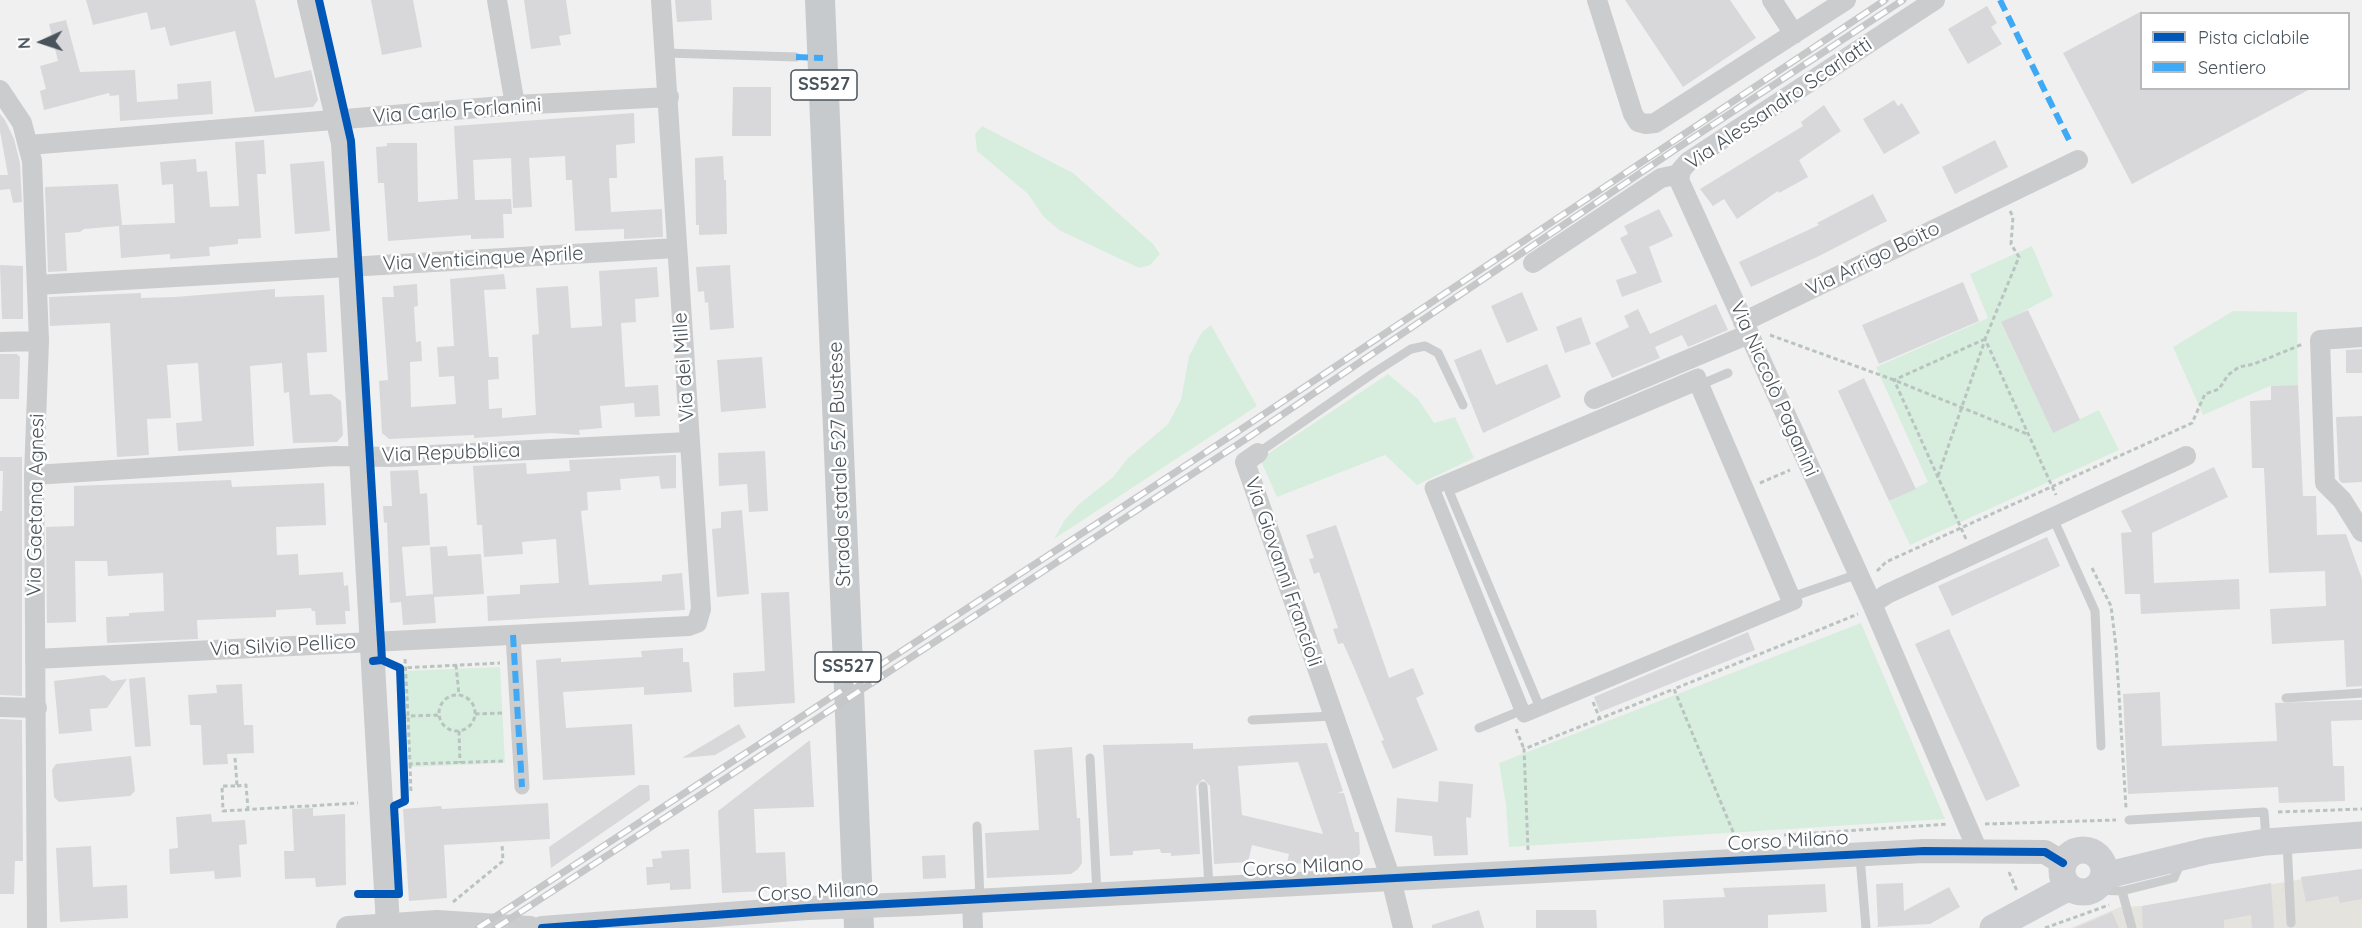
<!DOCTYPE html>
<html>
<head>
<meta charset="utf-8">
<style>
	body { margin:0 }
	#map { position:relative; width:2362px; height:928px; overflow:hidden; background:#f1f0f0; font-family:Quicksand,sans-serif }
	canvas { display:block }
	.legend { position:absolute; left:2140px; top:12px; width:210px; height:78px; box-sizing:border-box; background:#fff; border:2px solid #b6babd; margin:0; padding:8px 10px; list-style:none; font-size:18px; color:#49535b }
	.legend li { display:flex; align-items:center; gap:12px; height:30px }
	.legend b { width:30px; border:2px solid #b6babd }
	.north { position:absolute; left:12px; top:12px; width:60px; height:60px; -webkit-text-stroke:4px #fff; paint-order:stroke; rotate:267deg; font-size:16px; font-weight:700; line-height:24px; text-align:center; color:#49535b }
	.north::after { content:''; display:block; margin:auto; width:21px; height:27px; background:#49535b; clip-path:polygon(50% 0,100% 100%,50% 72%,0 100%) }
</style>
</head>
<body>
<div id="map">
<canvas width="2362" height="928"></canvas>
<ul class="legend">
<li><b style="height:8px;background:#0057b8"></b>Pista ciclabile</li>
<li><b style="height:8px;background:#3fa9f5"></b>Sentiero</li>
</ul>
<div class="north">N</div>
</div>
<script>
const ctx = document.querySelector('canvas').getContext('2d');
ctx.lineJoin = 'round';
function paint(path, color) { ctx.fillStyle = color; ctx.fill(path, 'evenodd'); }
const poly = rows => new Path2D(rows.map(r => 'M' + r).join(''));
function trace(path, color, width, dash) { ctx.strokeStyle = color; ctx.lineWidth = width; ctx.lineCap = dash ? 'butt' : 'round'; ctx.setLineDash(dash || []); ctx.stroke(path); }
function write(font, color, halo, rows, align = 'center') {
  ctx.font = font + ' Quicksand,sans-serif'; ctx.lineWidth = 5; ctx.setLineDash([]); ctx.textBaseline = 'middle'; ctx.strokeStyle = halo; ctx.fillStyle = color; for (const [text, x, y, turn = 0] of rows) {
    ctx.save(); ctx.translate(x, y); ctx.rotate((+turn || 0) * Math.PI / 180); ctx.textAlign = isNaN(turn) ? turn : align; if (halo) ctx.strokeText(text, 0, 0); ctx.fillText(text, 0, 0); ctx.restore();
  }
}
const commercial = poly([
	[2362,869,2362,928,2071,928,2120,907,2142,906]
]);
const green = poly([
	[982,126,1073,173,1153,244,1160,254,1150,265,1139,268,1059,230,1043,216,1028,194,977,151,975,134],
	[2032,246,2053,296,2001,323,2053,432,2099,410,2119,450,1910,545,1889,501,1928,482,1876,367,1988,318,1970,274],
	[2233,311,2297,312,2298,385,2270,386,2203,415,2173,347],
	[1211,325,1257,406,1054,539,1064,521,1078,505,1113,477,1128,458,1168,424,1181,400,1189,356,1202,332],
	[1388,374,1418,399,1434,423,1455,417,1474,458,1417,485,1385,455,1277,497,1260,459],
	[1861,623,1945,819,1509,847,1506,805,1499,763],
	[500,667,505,763,409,767,404,671]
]);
const building = poly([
	[86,0,255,0,275,78,311,70,318,100,313,107,255,112,235,31,170,46,165,27,151,30,147,12,93,25],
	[371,0,413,0,422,47,382,55],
	[524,0,566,0,571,34,559,36,561,45,531,49],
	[675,0,711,0,712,20,677,22],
	[1625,0,1730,0,1756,38,1683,87],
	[1987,6,1997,23,1991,27,2002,44,1968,64,1948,29],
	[2142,11,2142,88,2312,88,2132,184,2063,53],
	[66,20,80,72,135,70,137,102,178,99,177,84,211,81,213,114,120,121,119,95,110,96,109,93,44,110,40,91,46,89,40,66,58,61,49,24],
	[733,87,771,87,771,136,732,136],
	[1894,100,1898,106,1902,103,1920,133,1884,154,1863,119],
	[1824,105,1841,131,1799,160,1808,177,1779,193,1778,191,1737,219,1724,199,1713,206,1700,189,1803,126,1801,122],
	[634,113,635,143,616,145,617,178,609,178,611,212,662,209,663,237,624,239,624,229,575,231,572,180,566,180,565,156,529,158,532,207,513,208,511,158,473,160,475,200,511,199,512,214,503,214,504,238,471,239,471,235,388,241,384,183,378,183,376,147,387,146,387,143,417,143,418,202,458,199,454,126],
	[0,114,5,120,14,139,20,163,22,202,13,203,10,189,0,190,0,175,8,175,0,131],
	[264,140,266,174,257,174,261,238,238,239,238,244,209,247,210,256,170,259,170,254,121,258,119,226,84,229,80,232,65,233,67,271,48,272,45,187,118,184,122,225,175,223,173,184,162,185,160,162,196,159,197,172,207,171,210,207,239,206,235,142],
	[1995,140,2008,167,1955,194,1942,167],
	[723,156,724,180,726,180,727,234,699,235,699,225,696,225,695,158],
	[324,161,330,231,295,234,290,164],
	[1873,194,1887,221,1819,256,1751,287,1739,262,1819,225,1817,223],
	[1659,209,1673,236,1649,247,1662,282,1622,297,1616,280,1637,273,1620,238,1628,234,1624,226],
	[0,265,23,266,23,319,2,319],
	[730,265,734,328,710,330,708,302,705,303,704,291,698,292,696,267],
	[657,267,659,297,635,299,636,322,621,323,625,387,658,385,660,416,635,417,634,403,600,406,602,428,579,430,580,435,551,433,474,438,474,435,389,439,382,433,379,381,388,380,382,297,394,297,393,286,417,284,418,306,414,307,416,342,421,341,422,361,410,362,411,407,456,404,454,376,439,377,437,347,454,346,450,279,504,274,506,289,484,290,489,357,498,357,499,379,488,380,489,409,502,408,502,418,536,415,532,335,539,334,536,288,568,286,571,328,602,326,599,271],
	[1963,282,1979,321,1879,364,1862,325],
	[275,289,275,297,324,295,327,352,307,353,310,395,331,394,341,401,343,435,337,442,293,443,289,392,284,393,282,363,250,366,254,446,178,451,176,423,202,421,198,363,167,365,171,418,147,419,149,455,117,457,110,323,50,326,49,297,141,293,141,298,175,297],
	[1522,292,1538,330,1507,343,1491,306],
	[1716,304,1728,330,1688,347,1682,335,1655,347,1660,358,1612,378,1595,343,1629,327,1624,316,1638,309,1650,334],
	[2028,310,2080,420,2053,433,2001,322],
	[1581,317,1591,344,1565,353,1556,327],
	[1481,349,1496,385,1547,364,1561,397,1483,433,1454,360],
	[2362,349,2362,373,2346,373,2346,350],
	[0,354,17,354,20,357,19,399,0,399],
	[762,357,766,408,721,412,717,360],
	[1864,378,1916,489,1889,501,1838,391],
	[2298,385,2303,496,2316,496,2317,535,2346,534,2362,579,2362,686,2346,687,2344,640,2272,644,2270,609,2326,606,2325,571,2269,573,2264,468,2252,468,2250,401,2271,400,2271,386],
	[2362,416,2362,482,2342,483,2339,480,2336,417],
	[765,451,768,511,749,512,747,484,719,486,718,453],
	[676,455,676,488,661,489,659,476,620,479,621,490,587,492,588,510,581,511,589,585,662,581,662,575,682,573,685,610,488,621,487,596,520,594,520,585,559,583,556,539,522,542,523,554,484,557,482,525,477,525,473,466,526,463,527,474,570,471,569,460],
	[0,457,22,457,22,696,0,695,0,511,2,511,3,471,0,471],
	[2214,467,2228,497,2152,533,2154,583,2239,579,2240,609,2141,614,2140,594,2125,594,2121,533,2132,532,2121,511],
	[418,470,420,494,427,493,430,545,402,547,406,596,433,594,430,547,447,546,448,556,481,554,484,594,434,597,436,623,403,625,401,602,390,603,387,522,384,523,383,506,392,506,390,471],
	[231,480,232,487,324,483,326,525,276,527,277,555,298,554,299,575,343,572,344,586,348,585,350,611,345,611,346,624,316,625,315,611,312,611,311,608,276,610,276,617,197,620,198,639,107,643,106,617,129,616,129,613,164,611,163,573,108,576,107,561,75,561,76,622,47,623,46,527,74,526,74,486],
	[742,510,749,594,717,597,712,529,721,528,721,512],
	[1336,525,1389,678,1413,668,1424,694,1416,698,1438,750,1393,769,1381,741,1384,740,1353,665,1343,643,1338,644,1333,629,1338,628,1319,572,1314,574,1309,559,1314,558,1306,535],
	[2047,537,2060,566,1952,616,1938,586],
	[789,592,795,703,734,707,733,673,765,671,761,593],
	[1949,629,2020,786,1986,801,1915,644],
	[1748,632,1755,650,1600,712,1594,697],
	[683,648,683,662,689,662,692,692,644,695,644,687,563,692,566,728,632,724,635,775,543,780,536,660,561,658,561,662,642,657,641,651],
	[104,675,112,681,127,679,107,708,90,709,92,731,59,734,54,681],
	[145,677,151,746,135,747,129,679],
	[242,684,244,725,253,725,254,753,227,754,228,764,203,765,201,725,190,725,188,695,217,693,216,685],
	[2160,692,2162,746,2277,741,2275,703,2362,700,2362,720,2331,721,2333,766,2344,766,2345,801,2279,803,2278,787,2128,794,2123,694],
	[0,719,22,720,23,861,15,861,14,894,0,894],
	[739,724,746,737,715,755,682,758],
	[810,740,814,807,754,809,756,853,785,852,787,890,722,893,718,811],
	[1193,743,1193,749,1327,743,1343,791,1338,793,1344,793,1355,832,1359,832,1360,854,1353,861,1287,864,1289,854,1252,845,1248,862,1214,864,1210,786,1203,779,1196,786,1200,854,1171,856,1171,853,1161,853,1160,849,1133,851,1133,855,1110,856,1103,745],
	[1298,762,1323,834,1242,815,1238,766],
	[1072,747,1077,818,1080,818,1082,863,1078,869,1071,874,987,878,985,833,1039,830,1034,750],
	[131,756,135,791,130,796,59,802,54,797,52,770,56,764],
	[1439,781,1473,784,1471,818,1466,817,1468,855,1434,856,1432,836,1395,832,1397,798,1438,802],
	[639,785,649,785,650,800,551,868,549,847],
	[548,803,550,839,444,845,447,898,409,901,403,809,441,806,442,809],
	[313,808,313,816,345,814,346,885,316,887,315,878,285,879,284,851,294,851,292,809],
	[211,814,212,822,245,820,247,844,239,845,241,877,215,879,214,871,170,874,169,849,178,848,176,817],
	[91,846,93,887,127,885,128,918,60,922,56,848],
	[689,849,691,889,670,890,670,883,647,885,646,867,653,867,652,859,662,858,661,851],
	[945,855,946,878,923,879,922,856],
	[2362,869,2362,899,2340,903,2338,896,2306,902,2301,877],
	[1903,883,1904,911,1949,887,1960,907,1930,924,1876,927,1878,926,1876,884],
	[2271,883,2274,928,2252,928,2251,915,2224,920,2224,928,2143,928,2142,906],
	[1825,884,1827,912,1768,915,1768,928,1664,928,1663,900,1725,897,1723,888],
	[1479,910,1484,928,1432,928,1432,925],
	[1536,910,1596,910,1597,928,1536,928],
	[2112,912,2119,928,2075,928]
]);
const path = poly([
	[2010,211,2013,217,2011,244,2019,257,1985,339,2056,495],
	[1770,335,1894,380,2027,434],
	[1938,476,1985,340],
	[1760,483,1790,470],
	[1966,539,1894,380,1985,339],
	[2092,568,2111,606,2116,647,2126,808],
	[1877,571,1886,562,2192,423,2205,394,2219,389,2228,375,2239,367,2254,364,2303,344],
	[405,659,408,716,439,715],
	[456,665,459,695],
	[400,668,500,663],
	'439 713a18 18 0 1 1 36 0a18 18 0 1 1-36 0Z',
	[1593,702,1600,719],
	[475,714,503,713],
	[402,717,408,716,410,764,504,761],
	[1516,729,1524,749],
	[459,731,460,763],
	[235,758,237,786,222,786,223,811,358,803],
	[410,764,411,794],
	[237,786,246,785,248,809],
	[2278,812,2362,809],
	[1985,824,2116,820],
	[1784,835,1948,824],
	[1736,839,1674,689,1858,614],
	[1528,850,1524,749,1674,689],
	[2009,872,2017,891],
	[453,902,503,861,502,844],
	[2045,928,2109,905]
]);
const service = poly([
	[666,53,796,57],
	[1695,388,1785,599],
	[1258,453,1375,372,1411,349,1425,346,1438,353,1463,405],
	[2053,518,2095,611,2101,746],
	[1789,598,1858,574],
	[2286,698,2362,693],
	[1538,703,1449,491,1728,373],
	[1252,720,1334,716],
	[1479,728,1525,709],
	[1090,758,1097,894],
	[1203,786,1209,887],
	[2129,820,2264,812,2266,839],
	[977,826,980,900],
	[2287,842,2291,923],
	[1860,857,1866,928],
	[2094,890,2122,891,2174,878,2181,862],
	[2122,891,2132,928]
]);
const pedestrian = poly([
	[1698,376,1795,602,1524,715,1432,488,1698,376],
	[513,635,522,787]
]);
const minor = poly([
	[497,0,515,105],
	[1597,0,1633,114,1638,122,1646,124,1655,123,1846,0],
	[1772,0,1794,34],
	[1935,0,1689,161,1681,170,1679,180,1872,604,1977,849],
	[0,90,22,123,32,161,39,341,34,475,37,928],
	[29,145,515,105,669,97],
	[1533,263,1661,178,1680,174],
	[37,285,676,248],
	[1743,322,2078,160],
	[2362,337,2320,340,2325,483,2342,500,2362,532],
	[0,342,39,341],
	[1594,399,1749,334],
	[1258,453,1245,462,1391,879,1403,928],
	[34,475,335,456,393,457,688,442],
	[1872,604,1887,594,2186,456],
	[35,659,689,626,697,623,701,609,661,0],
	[0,707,37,708],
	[972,901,973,928]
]);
const tertiary = poly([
	[309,0,343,143,388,925],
	[917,904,1924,851,2045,852,2063,863],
	[348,928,437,922,530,928],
	[542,928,808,908]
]);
const secondary = poly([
	'2062 871a21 21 0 1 1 42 0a21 21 0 1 1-42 0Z',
	[2104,876,2207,851,2266,842,2362,835],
	[1993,928,2069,887]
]);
const primary = poly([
	[820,0,859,928]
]);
const rail = poly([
	[478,928,1243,428,1885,0],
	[496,928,1249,437,1676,149,1903,0]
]);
const tertiaryBridge = poly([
	[808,908,917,904]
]);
const quiet = poly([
	[2000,0,2070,142],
	[796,57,823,58],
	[513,635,522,787]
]);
const cycleway = poly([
	[319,0,351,141,382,660,373,661],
	[358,894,399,894,394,806,405,801,400,668,382,660],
	[542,928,808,908,1924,851,2045,852,2063,863]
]);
const shields = [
	[824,85,66],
	[848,667,66]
];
const shieldNames = [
	["SS527",824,85],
	["SS527",848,667]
];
const streetNames = [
	["Via Alessandro Scarlatti",1779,104,-34],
	["Via Carlo Forlanini",457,111,-4],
	["Via Venticinque Aprile",483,259,-3],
	["Via Arrigo Boito",1873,259,-26],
	["Via dei Mille",684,367,-94],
	["Via Niccolò Paganini",1774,389,66],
	["Via Repubblica",451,453,-2],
	["Strada statale 527 Bustese",840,464,-92],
	["Via Gaetana Agnesi",36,505,-89],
	["Via Giovanni Francioli",1283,572,71],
	["Via Silvio Pellico",283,646,-3],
	["Corso Milano",1788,841,-3],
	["Corso Milano",1303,867,-3],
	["Corso Milano",818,892,-3]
];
paint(commercial, '#e5e3de');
paint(green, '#d7eedf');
paint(building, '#d8d8da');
trace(path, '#b9c4c0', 3, [4.5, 3]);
trace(service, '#cbccce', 9);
trace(pedestrian, '#cbccce', 15);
trace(minor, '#cbccce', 20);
trace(tertiary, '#cbccce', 24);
trace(secondary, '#ccced1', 27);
trace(primary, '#c7cacc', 30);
trace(rail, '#c6c7c8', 7);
trace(rail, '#fff', 4.5, [14]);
trace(tertiaryBridge, '#cbccce', 24);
trace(quiet, '#3fa9f5', 6, [12, 6]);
trace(cycleway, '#0057b8', 8);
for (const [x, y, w] of shields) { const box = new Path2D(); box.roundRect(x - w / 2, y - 15, w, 30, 4.5); ctx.fillStyle = '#fff'; ctx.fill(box); trace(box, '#49535b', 1.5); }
write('bold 18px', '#49535b', null, shieldNames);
write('20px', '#49535b', '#fff', streetNames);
</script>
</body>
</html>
